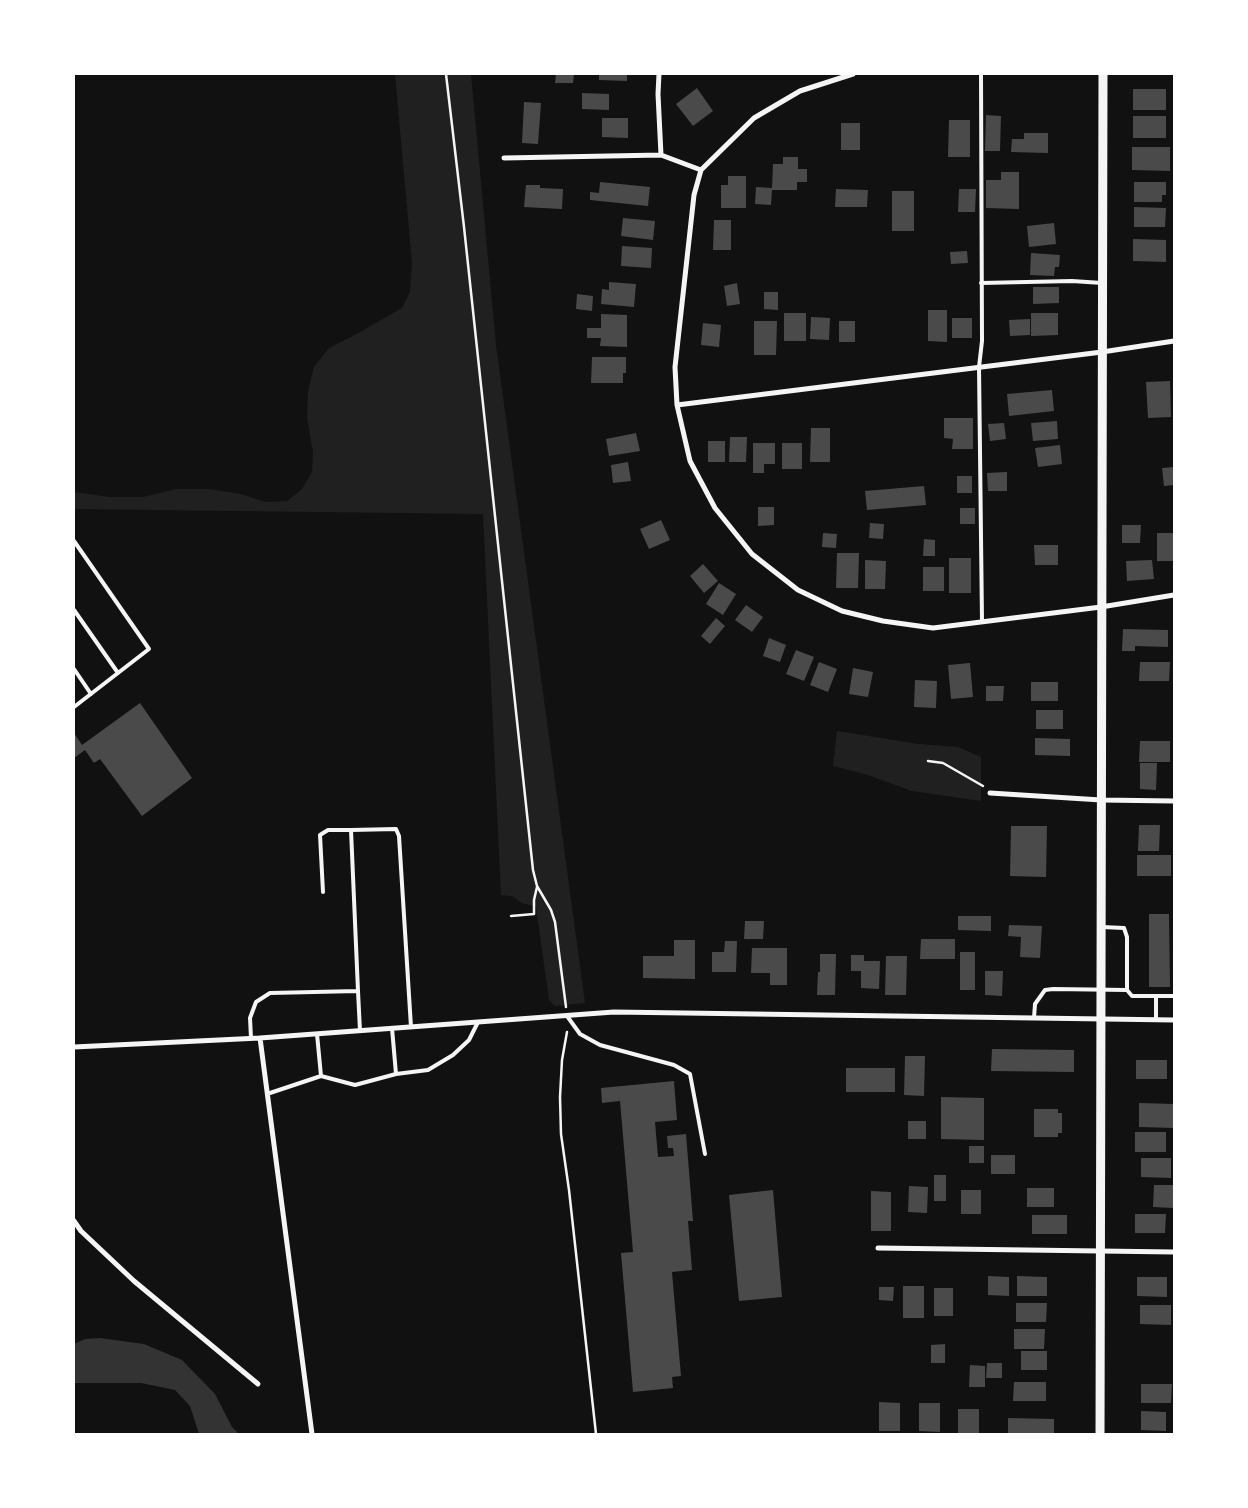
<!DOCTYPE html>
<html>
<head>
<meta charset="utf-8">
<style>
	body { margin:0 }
	#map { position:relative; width:1248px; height:1508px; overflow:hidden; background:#111; font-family:Helvetica,sans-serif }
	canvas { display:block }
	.frame { position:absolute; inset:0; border:75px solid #fff; pointer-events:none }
</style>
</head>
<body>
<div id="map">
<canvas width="1248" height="1508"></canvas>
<div class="frame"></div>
</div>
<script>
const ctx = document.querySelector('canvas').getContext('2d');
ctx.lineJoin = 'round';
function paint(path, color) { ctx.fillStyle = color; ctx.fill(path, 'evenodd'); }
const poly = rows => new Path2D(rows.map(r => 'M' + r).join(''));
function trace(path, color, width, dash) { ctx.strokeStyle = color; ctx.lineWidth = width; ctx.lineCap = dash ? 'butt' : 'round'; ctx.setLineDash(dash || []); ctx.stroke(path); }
const green = poly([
	[395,74,471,74,496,345,585,1003,555,1006,549,1000,536,907,522,903,512,896,501,895,483,514,74,509,74,492,109,497,143,497,176,489,208,489,241,494,265,502,287,501,302,489,312,472,313,452,307,418,308,391,314,367,329,348,355,335,402,308,410,292,412,263],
	[837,731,919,744,958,747,981,757,981,801,912,791,868,775,833,766]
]);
const water = poly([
	[100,1338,144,1344,182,1360,215,1394,232,1427,239,1434,199,1434,190,1406,175,1390,141,1383,74,1383,74,1344,85,1339]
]);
const building = poly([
	[556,74,574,74,573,83,555,83],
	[599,74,627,74,627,81,599,80],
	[697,88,713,111,693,126,676,104],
	[1133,89,1166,89,1166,110,1133,110],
	[582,93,609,94,609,110,582,109],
	[524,102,541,103,538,144,522,143],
	[986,115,1001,116,1000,151,985,151],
	[1133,116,1166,116,1166,138,1133,138],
	[602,118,628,118,628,138,602,137],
	[949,120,970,120,970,157,948,157],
	[841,123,860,123,860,150,841,150],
	[1024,133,1048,133,1048,153,1011,152,1012,139,1024,139],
	[1132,147,1170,147,1170,171,1132,170],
	[783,157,798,157,798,169,807,169,807,182,797,182,797,190,772,190,771,205,755,204,756,187,772,188,773,164,783,164],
	[1001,172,1019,172,1019,209,986,208,986,180,1001,180],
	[728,176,746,176,746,208,721,208,721,185,728,185],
	[600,182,650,187,648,206,590,200,590,192,599,193],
	[1134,182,1166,182,1166,195,1162,195,1162,202,1134,202],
	[526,185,540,185,540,188,563,189,562,209,524,207],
	[836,189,868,190,867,207,835,207],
	[959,189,976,189,975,212,958,212],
	[892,191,914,191,914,231,892,231],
	[1134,207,1166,208,1165,227,1134,227],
	[623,218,655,221,653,240,621,236],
	[714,220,731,220,731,250,713,250],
	[1054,223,1056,244,1029,247,1027,226],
	[1133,239,1166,240,1166,262,1133,261],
	[622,246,652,248,651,268,621,266],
	[967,251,968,263,951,264,950,252],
	[1031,253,1060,255,1059,267,1055,267,1054,276,1030,275],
	[609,282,636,284,634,307,601,304,602,289,609,290],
	[737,283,740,304,727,306,724,286],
	[1033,287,1059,287,1059,303,1033,304],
	[764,292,778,292,778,310,764,309],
	[577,294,593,296,592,311,576,309],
	[928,310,947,310,947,342,928,341],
	[784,313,806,313,806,341,784,341],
	[1031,313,1058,313,1058,335,1031,336],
	[601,314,627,315,627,347,600,346,601,338,587,338,587,328,601,328],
	[811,317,830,318,829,340,810,339],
	[952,318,972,318,972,338,952,338],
	[1030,319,1030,335,1010,336,1009,320],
	[754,321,777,321,776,355,754,355],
	[839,321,855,321,855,342,839,342],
	[703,323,721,325,719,347,701,345],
	[592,357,626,357,626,373,623,373,623,383,591,383],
	[1170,381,1171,417,1148,418,1146,382],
	[1052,390,1054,411,1009,416,1007,394],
	[944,418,973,418,973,449,952,449,953,439,944,438],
	[1057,421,1058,439,1033,441,1031,423],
	[1004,423,1006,439,990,441,988,424],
	[811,428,830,428,830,462,810,462],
	[636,433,640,451,609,456,606,439],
	[730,437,747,437,746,462,729,462],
	[708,441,725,441,725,462,708,462],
	[753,443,775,443,775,464,764,464,764,473,753,473],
	[782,443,802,443,802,469,782,469],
	[1060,445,1062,464,1038,467,1035,448],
	[628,462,631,481,613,483,611,465],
	[1174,467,1174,485,1164,486,1162,468],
	[1007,472,1007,491,988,491,987,473],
	[957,476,972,476,972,493,957,493],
	[924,486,926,505,867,510,865,491],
	[758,507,774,507,774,525,758,526],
	[960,508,975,508,975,524,960,524],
	[661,520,670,540,649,549,640,529],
	[870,523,884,524,883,539,869,538],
	[1122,525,1141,525,1140,543,1122,543],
	[823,533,837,534,836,548,822,547],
	[1157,533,1174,533,1174,561,1157,561],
	[924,539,935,540,935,556,923,556],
	[1034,545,1058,545,1058,565,1035,565],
	[837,553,859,553,858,588,836,588],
	[949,558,971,558,971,593,949,593],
	[865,560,886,561,885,589,865,589],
	[1152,560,1154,579,1127,581,1126,561],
	[703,564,718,581,704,593,690,576],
	[923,567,944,567,944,591,923,591],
	[719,583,736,594,723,615,706,604],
	[746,605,763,617,752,632,735,620],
	[716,618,725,626,710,644,701,636],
	[1123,629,1168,630,1168,647,1135,646,1135,651,1122,651],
	[769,638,786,645,780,662,763,656],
	[796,650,814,657,804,681,786,674],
	[819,662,837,669,828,692,810,685],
	[1140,662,1170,662,1169,681,1139,681],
	[970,663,973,697,951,699,948,665],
	[853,668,873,672,868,697,849,694],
	[915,680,937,681,936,708,914,707],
	[1031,682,1058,682,1058,701,1031,701],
	[986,686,1004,686,1003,701,986,701],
	[140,703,192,778,142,816,100,759,94,763,85,750,74,758,74,733,82,745],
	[1036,710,1063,710,1063,729,1036,729],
	[1035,738,1070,739,1070,756,1035,755],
	[1140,741,1170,741,1170,762,1139,762],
	[1140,763,1157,763,1156,790,1140,789],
	[1139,825,1160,825,1159,851,1138,851],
	[1011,826,1047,826,1046,877,1010,876],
	[1137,855,1171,855,1171,876,1137,876],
	[1149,914,1169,914,1170,987,1149,987],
	[958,916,991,916,991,931,958,930],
	[745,921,764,921,763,939,744,939],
	[1009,925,1042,926,1040,958,1020,957,1021,937,1008,936],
	[921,939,955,939,955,959,920,959],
	[674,940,695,940,695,979,643,978,643,956,674,956],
	[725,941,737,941,736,972,712,972,712,952,724,952],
	[752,948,787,948,787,985,770,985,770,973,751,973],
	[960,952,975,952,975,990,960,990],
	[820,954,836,954,835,995,817,995,818,972,820,972],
	[851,955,864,955,864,961,880,961,879,989,861,988,861,971,851,971],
	[886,956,907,956,906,995,885,995],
	[985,971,1003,971,1002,996,985,995],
	[992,1049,1074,1050,1074,1072,991,1071],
	[905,1056,925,1056,924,1096,904,1095],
	[1136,1060,1167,1060,1167,1079,1136,1079],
	[846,1068,895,1068,895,1092,846,1092],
	[674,1081,677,1120,655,1122,658,1157,674,1156,673,1148,668,1148,667,1136,686,1134,693,1221,688,1221,692,1270,672,1272,681,1376,672,1377,673,1388,633,1392,621,1253,633,1252,620,1101,602,1103,601,1088],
	[941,1097,984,1098,984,1140,941,1139],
	[1139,1103,1174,1104,1174,1128,1139,1127],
	[1034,1109,1058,1109,1058,1113,1062,1113,1062,1133,1058,1133,1058,1137,1034,1137],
	[908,1121,926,1121,926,1139,908,1139],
	[1135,1132,1166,1132,1166,1152,1135,1152],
	[969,1146,984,1146,984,1163,969,1163],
	[991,1155,1015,1155,1015,1174,991,1174],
	[1141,1158,1171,1158,1171,1178,1141,1177],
	[934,1175,946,1175,946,1201,934,1201],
	[1154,1185,1174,1185,1174,1208,1153,1207],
	[909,1186,928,1187,927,1213,908,1212],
	[1027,1188,1054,1188,1054,1207,1027,1207],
	[773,1190,782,1297,739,1301,729,1195],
	[961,1190,981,1190,981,1214,961,1214],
	[871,1191,891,1192,891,1231,871,1231],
	[1135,1214,1166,1214,1165,1233,1135,1233],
	[1032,1215,1067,1215,1067,1234,1032,1234],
	[988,1276,1009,1277,1009,1296,988,1295],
	[1017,1276,1047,1277,1047,1296,1017,1296],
	[1137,1277,1167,1277,1167,1297,1137,1296],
	[903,1286,924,1286,924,1318,903,1318],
	[879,1287,894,1287,893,1301,879,1300],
	[934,1288,953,1288,953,1316,934,1316],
	[1016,1303,1047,1303,1046,1322,1016,1322],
	[1140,1305,1171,1305,1171,1325,1140,1324],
	[1014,1329,1045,1329,1044,1349,1014,1349],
	[945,1344,945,1363,931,1363,931,1345],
	[1021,1351,1047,1351,1047,1370,1021,1370],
	[987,1363,1002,1363,1002,1378,986,1378],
	[970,1365,985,1366,985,1387,969,1387],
	[1014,1382,1046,1382,1046,1401,1013,1401],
	[1141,1384,1172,1384,1171,1403,1141,1403],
	[879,1402,900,1403,900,1431,879,1431],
	[919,1403,940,1403,940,1432,919,1431],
	[958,1409,979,1409,979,1434,958,1434],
	[1141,1411,1166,1412,1166,1431,1141,1430],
	[1008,1418,1054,1419,1054,1434,1008,1434]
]);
const path = poly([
	[446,74,464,227,533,870,537,886,551,910,555,922,566,1007],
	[928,761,943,763,983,786],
	[511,916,534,914,534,900,537,887],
	[567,1032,562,1060,560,1097,561,1134,569,1190,596,1434]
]);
const service = poly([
	[981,74,982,341,979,367,982,621],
	[981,283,1072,281,1102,283],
	[74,541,149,649,74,707],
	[74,610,118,673],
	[74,669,91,694],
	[323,892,320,835,328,830,351,830],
	[1127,990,1132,996,1174,996],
	[358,991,351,830,396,829,399,836,411,1027],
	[1156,996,1156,1020],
	[567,1016,580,1034,600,1045,674,1065,690,1074,705,1154],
	[1034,1018,1035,1004,1045,990,1053,989,1127,990,1127,937,1124,928,1102,927],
	[392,1028,396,1074,428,1070,453,1055,469,1040,478,1022],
	[317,1034,321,1076,355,1085,396,1074],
	[251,1038,250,1018,256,1002,270,993,358,991,360,1031],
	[267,1094,321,1076]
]);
const minor = poly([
	[659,74,658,94,661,155],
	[853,74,800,91,754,118,701,170,694,195,675,367,677,405,690,461,715,508,752,554,798,590,842,611,883,621,933,628,1101,607,1174,595],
	[504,158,661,155,701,170],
	[677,405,1102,352,1174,341],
	[990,793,1101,800,1174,801],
	[260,1038,312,1434],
	[74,1047,260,1038,614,1012,1174,1020],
	[74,1221,81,1231,134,1281,258,1384],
	[878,1248,1174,1252]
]);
const tertiary = poly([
	[1100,1434,1103,74]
]);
paint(green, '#202020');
paint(water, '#333');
paint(building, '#4a4a4a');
trace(path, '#f5f5f5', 2.5);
trace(service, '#f5f5f5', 4);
trace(minor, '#f5f5f5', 5);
trace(tertiary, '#f5f5f5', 9);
</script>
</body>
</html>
